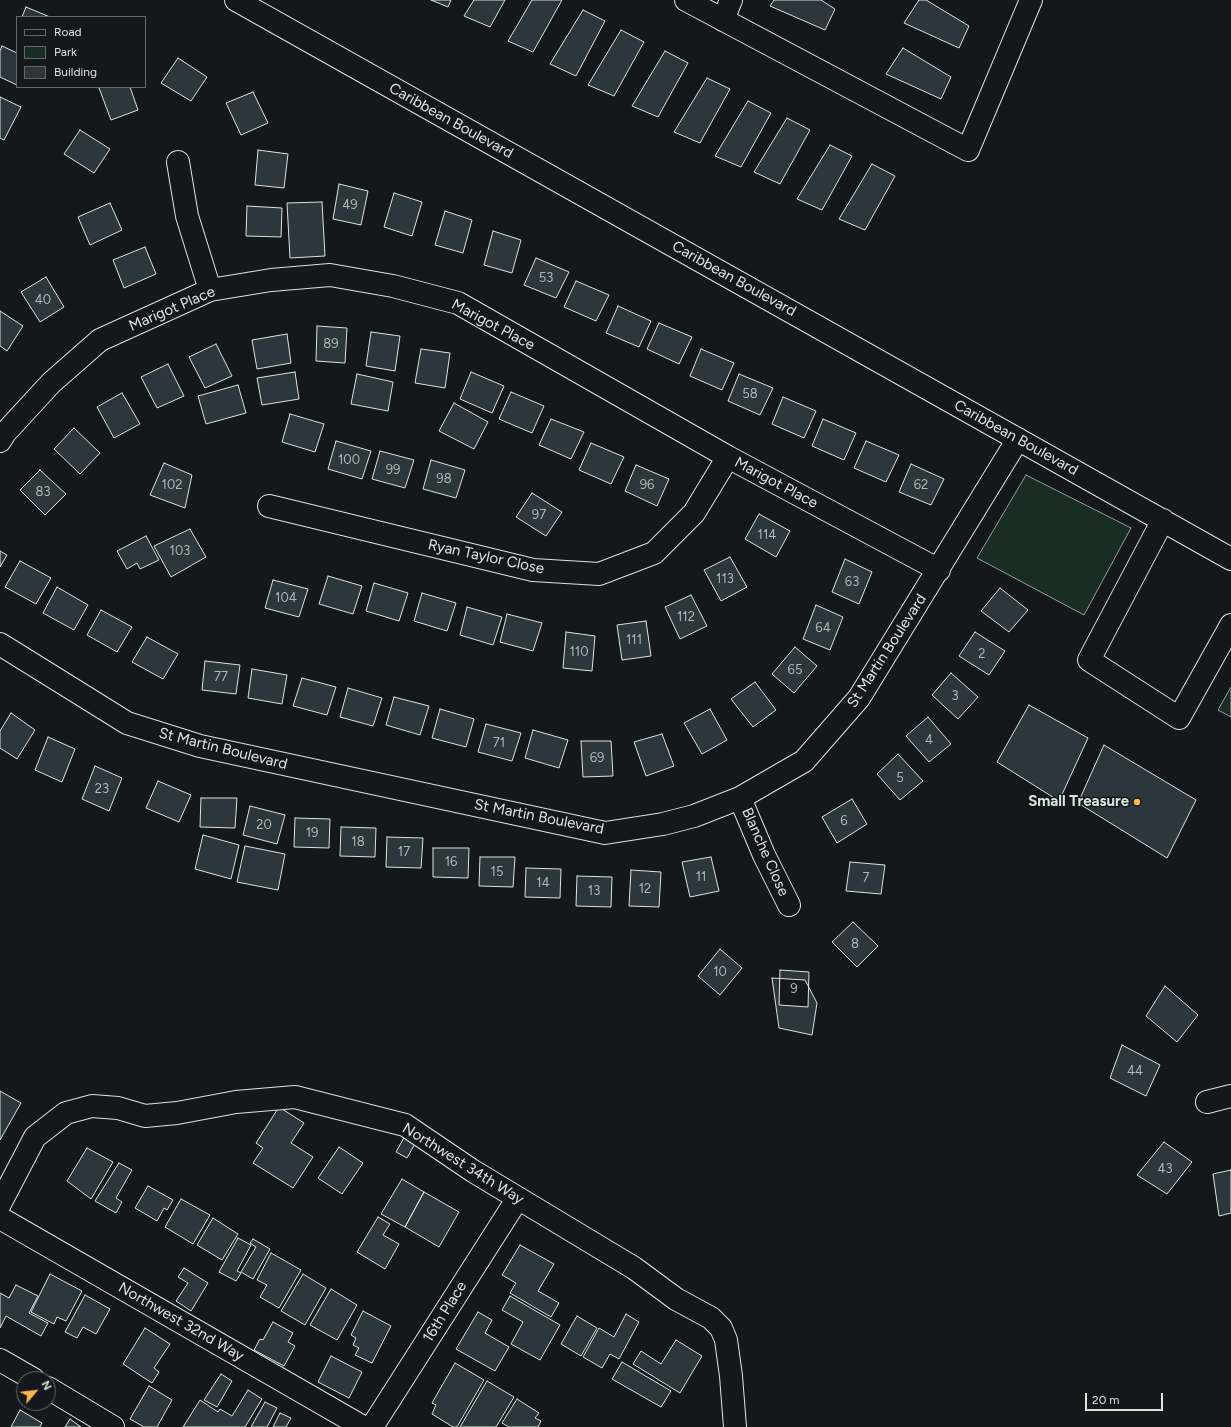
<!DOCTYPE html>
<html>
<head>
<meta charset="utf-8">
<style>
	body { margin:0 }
	#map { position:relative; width:1231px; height:1427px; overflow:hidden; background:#14181c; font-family:Figtree,sans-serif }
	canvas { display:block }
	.legend { position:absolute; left:16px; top:16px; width:130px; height:72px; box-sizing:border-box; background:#14181c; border:1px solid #626a69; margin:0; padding:5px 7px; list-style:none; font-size:12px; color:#d8e6dc }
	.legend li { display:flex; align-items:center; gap:8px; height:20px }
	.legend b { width:20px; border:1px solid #626a69 }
	.north { position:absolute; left:16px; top:1371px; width:40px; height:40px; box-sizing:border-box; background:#14181c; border:1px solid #626a69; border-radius:50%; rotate:62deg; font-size:11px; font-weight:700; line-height:16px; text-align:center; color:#d8e6dc }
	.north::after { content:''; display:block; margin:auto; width:14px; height:18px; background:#ffb74d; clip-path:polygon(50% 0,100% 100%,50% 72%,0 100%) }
	.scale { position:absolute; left:1085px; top:1393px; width:78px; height:18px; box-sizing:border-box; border:2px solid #d8e6dc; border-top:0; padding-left:5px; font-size:12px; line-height:14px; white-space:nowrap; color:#d8e6dc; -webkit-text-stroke:3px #14181c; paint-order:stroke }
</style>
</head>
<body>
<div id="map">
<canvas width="1231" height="1427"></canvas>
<ul class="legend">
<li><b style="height:5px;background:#14181c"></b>Road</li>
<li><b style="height:11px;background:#1a2d24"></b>Park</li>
<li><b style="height:11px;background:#2c363c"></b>Building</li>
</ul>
<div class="north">N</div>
<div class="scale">20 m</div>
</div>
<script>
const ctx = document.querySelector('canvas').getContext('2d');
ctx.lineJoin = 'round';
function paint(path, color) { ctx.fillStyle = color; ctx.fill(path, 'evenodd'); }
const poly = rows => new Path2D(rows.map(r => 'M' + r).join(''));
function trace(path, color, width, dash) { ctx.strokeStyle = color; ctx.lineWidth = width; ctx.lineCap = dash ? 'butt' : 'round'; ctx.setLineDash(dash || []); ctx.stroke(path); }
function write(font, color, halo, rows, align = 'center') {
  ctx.font = font + ' Figtree,sans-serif'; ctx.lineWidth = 3; ctx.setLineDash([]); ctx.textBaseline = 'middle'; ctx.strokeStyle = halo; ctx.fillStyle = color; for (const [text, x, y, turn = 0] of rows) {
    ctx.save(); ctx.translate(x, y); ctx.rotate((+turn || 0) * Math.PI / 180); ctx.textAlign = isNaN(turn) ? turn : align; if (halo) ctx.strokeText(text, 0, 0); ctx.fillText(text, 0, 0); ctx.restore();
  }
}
const green = poly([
	[1026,475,1131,528,1084,615,977,558,1026,475],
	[1231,687,1231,717,1218,710,1231,687]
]);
const building = poly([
	[431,0,451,0,448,7,431,0],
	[474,0,505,0,490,27,464,16,474,0],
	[532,0,562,0,533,52,508,41,532,0],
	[774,0,821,0,835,9,825,30,770,6,774,0],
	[919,0,926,0,969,26,959,48,904,23,919,0],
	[26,7,50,17,22,17,26,7],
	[583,10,605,21,576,76,550,64,583,10],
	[621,30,644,42,614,96,588,85,621,30],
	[2,46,17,53,17,85,0,77,0,51,2,46],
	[903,48,951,77,941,99,886,74,903,48],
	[665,51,688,63,658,117,632,106,665,51],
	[178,58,207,77,191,101,161,83,178,58],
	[707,78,730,89,700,143,674,132,707,78],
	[102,87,130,87,138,110,111,120,99,88,102,87],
	[253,92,268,123,241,135,226,103,253,92],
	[0,97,21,107,4,140,0,138,0,97],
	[748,101,771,113,741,167,715,156,748,101],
	[787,118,810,130,780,184,754,172,787,118],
	[80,130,110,149,94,173,64,154,80,130],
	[830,145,852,156,822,210,797,199,830,145],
	[258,150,288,154,284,188,255,185,258,150],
	[872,164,895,176,865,230,839,219,872,164],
	[339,184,368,191,361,225,333,219,339,184],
	[394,193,422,202,412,236,384,227,394,193],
	[322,202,325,256,290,258,287,203,322,202],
	[110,203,122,230,90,245,78,217,110,203],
	[247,206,282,208,281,237,246,236,247,206],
	[445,211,472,220,463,253,435,245,445,211],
	[493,231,521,240,512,273,484,265,493,231],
	[145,247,156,274,124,288,113,260,145,247],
	[536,258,569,272,556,298,524,285,536,258],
	[46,277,64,307,40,322,21,292,46,277],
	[576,281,609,295,596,321,564,307,576,281],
	[618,306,651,321,639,347,606,333,618,306],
	[0,311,23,326,7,351,0,346,0,311],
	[659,323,692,337,679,364,647,349,659,323],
	[317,326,347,328,345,363,316,361,317,326],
	[371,332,400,336,395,371,366,366,371,332],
	[287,334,291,363,257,369,252,340,287,334],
	[216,344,232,376,205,388,189,357,216,344],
	[421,349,450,353,445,388,415,383,421,349],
	[701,349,734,363,722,390,690,376,701,349],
	[168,364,184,396,157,408,141,377,168,364],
	[295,372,299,399,262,405,257,378,295,372],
	[471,372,504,386,492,413,460,399,471,372],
	[357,374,393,382,388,411,351,404,357,374],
	[739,374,773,388,760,415,728,401,739,374],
	[238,385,246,413,206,424,198,396,238,385],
	[511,392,544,406,532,433,499,419,511,392],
	[122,393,140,424,114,438,97,407,122,393],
	[783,397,816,411,804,438,772,424,783,397],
	[454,403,488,422,474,449,439,431,454,403],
	[290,414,324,424,315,452,282,442,290,414],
	[551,419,584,432,571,459,539,445,551,419],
	[823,419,856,433,844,460,812,446,823,419],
	[74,428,100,453,80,474,54,449,74,428],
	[336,441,371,451,362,479,328,469,336,441],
	[866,441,899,455,886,482,854,468,866,441],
	[591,443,624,457,611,484,579,470,591,443],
	[380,451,414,460,405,488,372,479,380,451],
	[431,460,465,470,456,498,423,489,431,460],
	[164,463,192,475,185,508,150,495,164,463],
	[911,464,944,479,931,505,899,492,911,464],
	[636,465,669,479,657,506,625,491,636,465],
	[40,470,66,494,45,515,20,490,40,470],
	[532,493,562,512,546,536,516,517,532,493],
	[759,514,790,531,776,557,745,539,759,514],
	[190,529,206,557,171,577,154,546,190,529],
	[146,536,159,560,140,569,137,563,127,569,117,551,146,536],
	[0,551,7,555,0,567,0,551],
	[730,557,747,587,721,601,704,570,730,557],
	[845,559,872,572,859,604,832,592,845,559],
	[20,561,51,578,36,604,5,587,20,561],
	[328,576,362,586,353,614,319,604,328,576],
	[273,580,308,589,299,617,265,608,273,580],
	[374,583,408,593,399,621,366,611,374,583],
	[57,587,88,605,74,630,43,613,57,587],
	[1000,588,1028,610,1009,632,981,611,1000,588],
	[422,593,456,603,447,631,414,621,422,593],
	[691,595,707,626,680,639,665,607,691,595],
	[816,605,843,617,830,650,803,639,816,605],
	[467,607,502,617,493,645,460,635,467,607],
	[101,610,132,627,117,652,87,635,101,610],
	[507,614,542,623,533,651,500,642,507,614],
	[646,621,651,656,622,660,617,625,646,621],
	[566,632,595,636,592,671,563,668,566,632],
	[975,632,1005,651,989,675,959,656,975,632],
	[147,637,178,654,163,679,132,662,147,637],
	[795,647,817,666,794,693,772,674,795,647],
	[205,661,240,665,236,694,202,690,205,661],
	[252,669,287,675,282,704,248,698,252,669],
	[951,673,978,697,958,719,932,695,951,673],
	[302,678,336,687,327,715,293,706,302,678],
	[755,682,776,710,753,727,731,699,755,682],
	[348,688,382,698,373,726,340,717,348,688],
	[394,697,429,706,420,735,386,725,394,697],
	[1029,705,1088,738,1059,801,997,762,1029,705],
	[440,709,474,719,466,747,432,738,440,709],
	[710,709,727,740,702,754,684,723,710,709],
	[11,713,35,730,17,759,0,748,0,731,11,713],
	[928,717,951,744,929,762,906,736,928,717],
	[486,724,521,733,512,761,478,752,486,724],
	[533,730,568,740,559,768,525,758,533,730],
	[662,734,674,766,646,776,634,742,662,734],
	[48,737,75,749,62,782,35,770,48,737],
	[581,741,611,741,613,776,583,777,581,741],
	[1104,745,1196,800,1167,858,1078,803,1104,745],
	[898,754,923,781,900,800,877,774,898,754],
	[95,766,122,778,109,811,82,799,95,766],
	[158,781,191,795,179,822,146,808,158,781],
	[201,798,237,798,235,828,200,827,201,798],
	[852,799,867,824,837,843,822,817,852,799],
	[250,806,285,815,277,844,243,835,250,806],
	[295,818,330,819,329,848,294,847,295,818],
	[341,827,376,828,375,857,340,856,341,827],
	[203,835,239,845,231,879,195,869,203,835],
	[387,837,423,838,421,868,386,867,387,837],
	[245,846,285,854,278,890,237,882,245,846],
	[433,848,469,848,468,878,433,877,433,848],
	[480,857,515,857,513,887,479,886,480,857],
	[711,857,719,891,690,897,682,862,711,857],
	[850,862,885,865,881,894,846,891,850,862],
	[526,868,561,869,560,898,525,897,526,868],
	[631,870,661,872,659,907,629,906,631,870],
	[577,876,612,877,611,907,576,906,577,876],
	[853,922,878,946,857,967,832,942,853,922],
	[720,949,742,968,720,995,698,976,720,949],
	[780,970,809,972,808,1007,779,1005,780,970],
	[772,978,805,980,817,1003,812,1035,779,1028,772,978],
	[1165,986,1198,1015,1177,1042,1146,1016,1165,986],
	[1122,1045,1160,1065,1146,1096,1110,1078,1122,1045],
	[0,1091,21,1103,0,1140,0,1091],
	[279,1107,304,1123,291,1143,313,1157,293,1188,253,1163,263,1148,256,1143,279,1107],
	[406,1134,417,1140,407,1158,396,1152,406,1134],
	[1164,1142,1192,1162,1167,1194,1137,1175,1164,1142],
	[339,1147,363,1163,342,1194,318,1178,339,1147],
	[87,1148,113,1162,91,1199,67,1181,87,1148],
	[119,1163,132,1170,116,1198,122,1202,116,1213,95,1201,119,1163],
	[1231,1170,1231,1213,1219,1216,1213,1174,1231,1170],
	[402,1179,424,1192,405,1227,381,1214,402,1179],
	[148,1186,173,1200,167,1210,164,1208,157,1221,135,1208,148,1186],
	[424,1192,459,1212,439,1247,405,1227,424,1192],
	[181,1199,210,1215,193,1244,165,1227,181,1199],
	[378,1217,390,1224,383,1235,399,1244,385,1269,357,1252,378,1217],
	[213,1218,238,1234,222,1260,197,1245,213,1218],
	[238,1238,251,1245,237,1271,241,1273,236,1281,219,1272,238,1238],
	[253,1239,270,1249,253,1279,241,1272,256,1247,250,1243,253,1239],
	[520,1245,554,1264,538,1291,559,1303,551,1317,510,1293,516,1283,502,1275,520,1245],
	[271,1253,301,1270,279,1308,260,1297,267,1285,257,1280,271,1253],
	[184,1268,208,1283,191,1311,176,1301,188,1283,178,1277,184,1268],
	[50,1274,82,1291,66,1321,57,1317,54,1324,31,1312,50,1274],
	[303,1274,326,1288,305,1325,281,1311,303,1274],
	[16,1285,38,1296,29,1313,48,1323,41,1336,6,1316,0,1328,0,1293,9,1298,16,1285],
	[331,1289,357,1305,337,1340,310,1325,331,1289],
	[85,1295,110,1309,96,1334,83,1327,77,1338,65,1332,85,1295],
	[510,1296,560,1325,540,1360,511,1344,523,1322,502,1310,510,1296],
	[363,1311,391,1326,372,1363,355,1355,359,1348,353,1345,356,1338,351,1335,363,1311],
	[478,1312,492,1320,485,1333,509,1347,495,1371,456,1349,478,1312],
	[626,1314,639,1322,619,1359,610,1354,602,1368,583,1357,599,1328,614,1337,626,1314],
	[577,1316,597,1328,581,1356,561,1344,577,1316],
	[273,1322,293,1333,288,1342,295,1346,284,1366,254,1350,260,1339,263,1340,273,1322],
	[145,1328,170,1344,154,1368,159,1372,152,1383,123,1364,145,1328],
	[676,1340,702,1356,680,1393,633,1364,641,1351,661,1364,676,1340],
	[331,1356,362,1372,349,1398,318,1382,331,1356],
	[622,1362,671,1391,661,1407,612,1379,622,1362],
	[455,1363,484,1380,457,1427,453,1427,432,1414,436,1405,432,1403,455,1363],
	[221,1374,232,1381,217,1407,204,1400,221,1374],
	[487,1381,514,1397,496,1427,460,1427,487,1381],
	[149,1386,172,1400,157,1427,144,1427,130,1419,149,1386],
	[248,1390,262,1399,245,1427,183,1427,200,1400,218,1412,220,1409,232,1416,248,1390],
	[517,1399,539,1413,535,1418,541,1421,538,1427,509,1427,502,1423,517,1399],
	[265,1402,277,1408,267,1427,251,1427,265,1402],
	[20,1410,42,1423,40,1427,11,1427,20,1410],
	[280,1413,291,1418,286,1427,273,1427,280,1413],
	[70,1419,81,1427,65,1427,70,1419]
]);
const street = poly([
	[236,0,1231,559],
	[686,0,968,150,1031,0],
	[723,20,731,0],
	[178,162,187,216,210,290],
	[0,441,5,433,51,383,100,340,210,290,271,280,330,275,393,286,458,303,728,457,939,570],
	[269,506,533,570,599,574,654,553,694,513,728,457],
	[1163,520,1089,660,1179,718,1231,625],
	[0,644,127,723,200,746,605,833,663,824,694,816,740,798,804,761,859,698,1018,439],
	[740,798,764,855,789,905],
	[1207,1102,1231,1096],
	[0,1204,35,1137,66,1113,92,1106,118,1108,145,1116,177,1113,236,1102,295,1097,405,1125,473,1171,634,1268,676,1299,711,1318,721,1328,726,1340,731,1376,735,1427],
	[0,1218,363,1427],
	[0,1360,33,1379],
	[48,1388,113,1427],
	[372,1427,518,1198]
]);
const markers = [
	[1137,802,4,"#ffb74d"]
];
const numberNames = [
	["49",350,205],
	["53",546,278],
	["40",43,300],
	["89",331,344],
	["58",750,394],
	["100",349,460],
	["99",393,470],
	["98",444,479],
	["102",172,485],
	["96",647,485],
	["62",921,485],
	["83",43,492],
	["97",539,515],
	["114",767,535],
	["103",180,551],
	["113",725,579],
	["63",852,582],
	["104",286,598],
	["112",686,617],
	["64",823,628],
	["111",634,640],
	["110",579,652],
	["2",982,654],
	["65",795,670],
	["77",221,677],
	["3",955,696],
	["4",929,740],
	["71",499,743],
	["69",597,758],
	["5",900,778],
	["23",102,789],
	["6",844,821],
	["20",264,825],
	["19",312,833],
	["18",358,842],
	["17",404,852],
	["16",451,862],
	["15",497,872],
	["11",701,877],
	["7",866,878],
	["14",543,883],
	["12",645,889],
	["13",594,891],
	["8",855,944],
	["10",720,972],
	["9",794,989],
	["44",1135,1071],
	["43",1165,1169]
];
const streetNames = [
	["Caribbean Boulevard",451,121,29],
	["Caribbean Boulevard",734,279,29],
	["Marigot Place",172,309,-23],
	["Marigot Place",493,325,28],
	["Caribbean Boulevard",1016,438,29],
	["Marigot Place",776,483,28],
	["Ryan Taylor Close",486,557,12],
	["St Martin Boulevard",887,651,-57],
	["St Martin Boulevard",223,749,14],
	["St Martin Boulevard",539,817,11],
	["Blanche Close",765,852,66],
	["Northwest 34th Way",463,1164,32],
	["16th Place",445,1312,-58],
	["Northwest 32nd Way",181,1322,30]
];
const poiNames = [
	["Small Treasure",1129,802]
];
paint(green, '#1a2d24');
trace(green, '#939e99', 1);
paint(building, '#2c363c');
trace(building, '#d8e6dc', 1);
trace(street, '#d8e6dc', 24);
trace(street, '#14181c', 22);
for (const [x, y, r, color] of markers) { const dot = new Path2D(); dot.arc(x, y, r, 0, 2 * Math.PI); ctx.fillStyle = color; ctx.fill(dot); trace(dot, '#14181c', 1.5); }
write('13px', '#adbab4', null, numberNames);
write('15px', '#d8e6dc', '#14181c', streetNames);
write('bold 15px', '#d8e6dc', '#14181c', poiNames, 'right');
</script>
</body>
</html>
